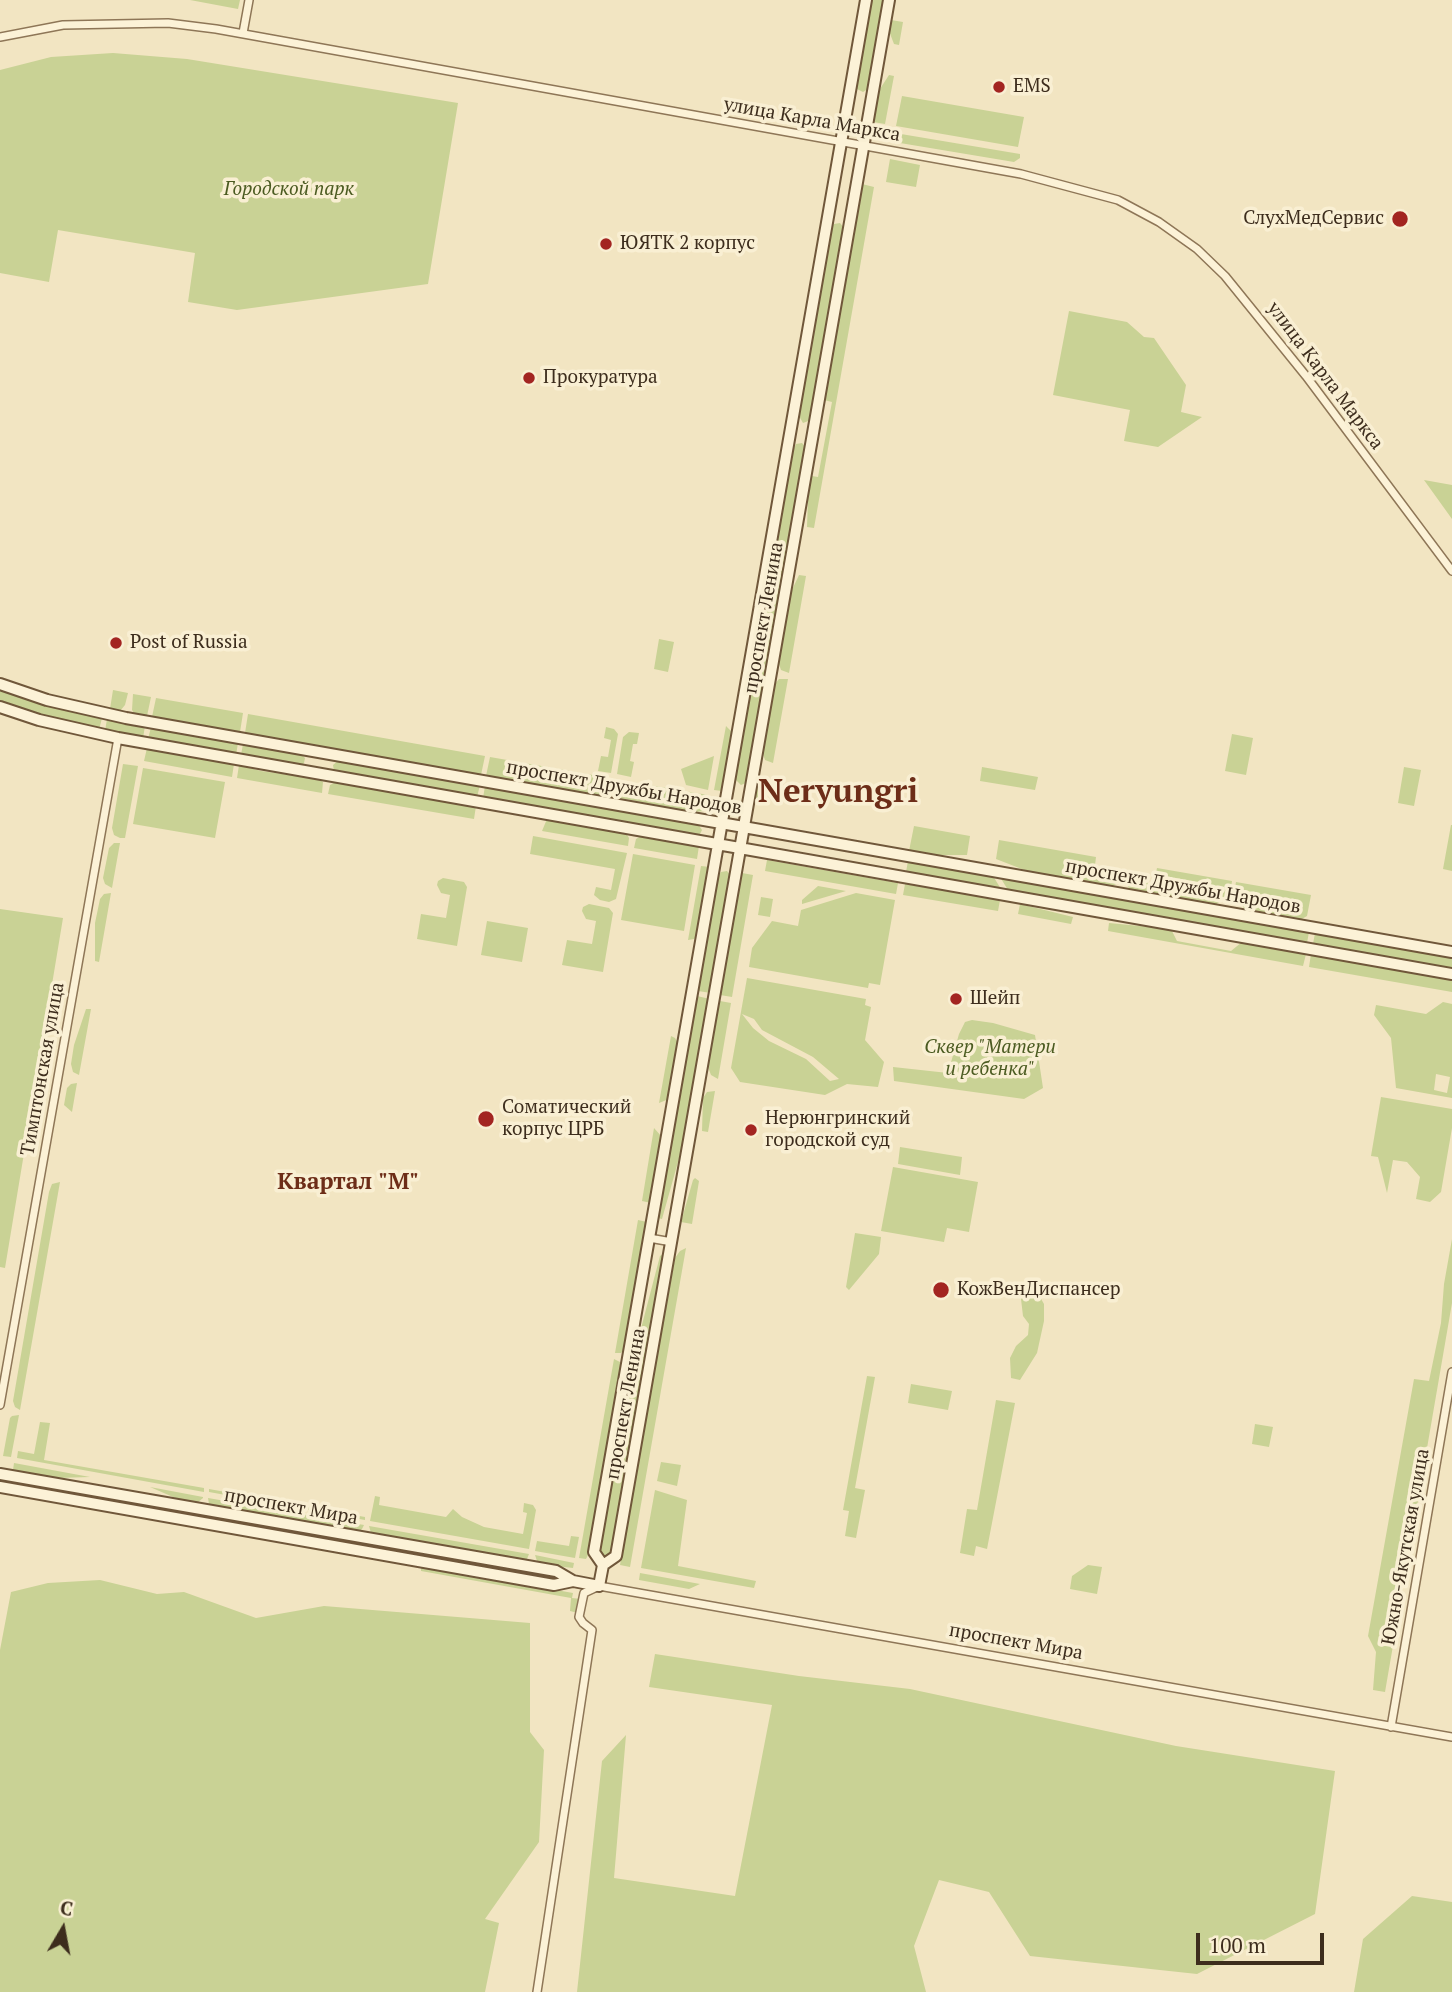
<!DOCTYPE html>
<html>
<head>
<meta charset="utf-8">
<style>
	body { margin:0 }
	#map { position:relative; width:1452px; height:1992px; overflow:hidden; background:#f2e5c2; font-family:"PT Serif",serif }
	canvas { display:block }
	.north { position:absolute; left:28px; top:1894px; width:70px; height:70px; -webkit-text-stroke:5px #f9efd3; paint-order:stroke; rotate:10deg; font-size:19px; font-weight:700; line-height:28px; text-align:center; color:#3d2d1d }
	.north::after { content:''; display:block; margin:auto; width:24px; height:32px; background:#3d2d1d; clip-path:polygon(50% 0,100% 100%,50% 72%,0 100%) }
	.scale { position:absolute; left:1196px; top:1933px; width:128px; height:32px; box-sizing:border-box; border:4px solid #3d2d1d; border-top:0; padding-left:9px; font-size:21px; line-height:24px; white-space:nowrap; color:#3d2d1d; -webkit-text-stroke:5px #f9efd3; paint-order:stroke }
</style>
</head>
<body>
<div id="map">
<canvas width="1452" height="1992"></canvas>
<div class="north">С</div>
<div class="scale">100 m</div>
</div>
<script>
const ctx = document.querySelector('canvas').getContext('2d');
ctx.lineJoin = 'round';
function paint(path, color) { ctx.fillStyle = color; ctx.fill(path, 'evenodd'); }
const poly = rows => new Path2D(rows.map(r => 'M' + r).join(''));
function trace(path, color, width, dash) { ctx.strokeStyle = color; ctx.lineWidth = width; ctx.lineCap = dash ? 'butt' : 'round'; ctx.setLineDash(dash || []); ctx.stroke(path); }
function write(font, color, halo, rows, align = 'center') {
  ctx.font = font + ' "PT Serif",serif'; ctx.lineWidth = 7; ctx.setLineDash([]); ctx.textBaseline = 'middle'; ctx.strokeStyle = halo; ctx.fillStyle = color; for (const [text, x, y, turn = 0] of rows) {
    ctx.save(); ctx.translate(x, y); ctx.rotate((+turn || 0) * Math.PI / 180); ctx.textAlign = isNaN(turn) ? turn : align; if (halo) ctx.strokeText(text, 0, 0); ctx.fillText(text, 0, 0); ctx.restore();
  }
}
const green = poly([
	[190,0,240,0,238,9],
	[871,0,884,0,868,89,863,92,857,89,856,85],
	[891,20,903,22,899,45,894,44,889,31],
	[113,53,187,59,458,103,428,284,237,310,188,302,195,253,58,230,49,282,0,273,0,70,51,57],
	[889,75,894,76,885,124,873,122,878,92],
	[902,96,1024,117,1018,147,896,126],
	[895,133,1020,154,1020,158,1014,162,894,142],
	[890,159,920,165,916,187,886,182],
	[862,184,874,187,814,528,807,527,808,497,812,476,818,477,832,402,824,400],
	[840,223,844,228,811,420,803,423,799,416,831,228,834,224],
	[1069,311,1127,322,1144,337,1154,338,1186,385,1181,412,1202,417,1158,447,1124,441,1130,410,1053,395],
	[802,443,806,448,786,566,773,564,794,448,796,444],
	[1424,480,1452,485,1452,519],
	[772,569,785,571,748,782,741,785,735,779],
	[799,575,806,576,789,673,781,670,779,664,791,592],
	[659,639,674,642,668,672,654,669],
	[779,679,788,679,773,763,765,760,763,754,775,684],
	[0,689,46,705,102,718,99,730,43,716,0,702],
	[113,690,128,693,125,705,120,711,110,709],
	[133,694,151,697,147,716,134,713,132,710],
	[156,698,243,713,240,732,152,717],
	[248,714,485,756,481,775,245,733],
	[107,719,145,726,143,738,105,731],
	[726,726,731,731,732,737,722,791,714,790],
	[151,727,238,743,236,755,148,739],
	[606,727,614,729,618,734,611,773,598,771,601,756,608,757,611,740,604,738],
	[629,732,639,733,637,744,633,744,630,761,634,762,631,777,617,774,623,737],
	[1232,734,1253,738,1246,775,1225,771],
	[243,744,301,754,305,758,304,763,302,765,241,755],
	[147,748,234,764,232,777,144,761],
	[714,756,708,790,686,785,681,769],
	[490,757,610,778,608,791,605,795,601,796,486,776],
	[339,760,480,785,477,797,334,771,333,765],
	[123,764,138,766,125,838,120,838,114,835,112,828],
	[239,765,261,771,318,779,323,782,322,793,237,778],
	[982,767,1038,777,1035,790,980,781],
	[1404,767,1421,770,1414,806,1398,803],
	[143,768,225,782,215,838,133,824],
	[759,778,770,780,766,800,755,798],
	[336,782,476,806,474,819,328,794,330,785],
	[632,782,708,795,705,811,693,812,615,797,614,792,630,794],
	[792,783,807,786,804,799,790,796],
	[485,786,698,824,702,830,700,834,695,835,483,798],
	[547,819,626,833,629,838,628,846,542,831],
	[1451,825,1452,825,1452,871,1443,869],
	[914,826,970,836,967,855,930,855,909,851],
	[533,836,627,853,616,899,609,902,600,900,594,895,596,887,611,890,615,869,530,854],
	[641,836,699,846,697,859,634,848,636,839],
	[999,840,1096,857,1094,873,1121,878,1120,882,1112,886,1027,871,996,859],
	[114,843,120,843,112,888,105,884,103,878,109,848],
	[633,854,695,865,684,931,621,920],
	[767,860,898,883,896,894,765,871],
	[908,861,993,876,1001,889,906,872],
	[701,866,710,867,698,935,694,939,688,940],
	[1157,868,1232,881,1229,901,1222,900,1215,905,1133,890,1128,887,1127,879,1154,884],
	[727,871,731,876,711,993,698,991,718,876,721,872],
	[742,873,753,875,732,997,720,995],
	[1000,877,1309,932,1307,943,1008,890],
	[443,878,464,882,467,887,457,946,417,939,421,914,446,918,450,895,441,893,437,885,438,881],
	[1236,882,1311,895,1307,916,1300,920,1245,910,1241,903,1232,901],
	[905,884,1000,900,998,911,903,895],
	[818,886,846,891,802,904,802,900],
	[111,893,99,962,95,961,95,923,100,899,104,894],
	[856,893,895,900,880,985,869,983,868,988,749,967,752,948,772,921,798,926,801,910],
	[761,897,773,899,770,917,758,915],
	[589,904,609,908,613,913,603,972,562,965,567,940,592,944,596,921,586,919,582,911,583,907],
	[1020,904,1073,917,1071,924,1018,914],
	[0,909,63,918,5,1268,0,1267],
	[487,921,528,928,522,962,481,955],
	[1109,923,1171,929,1177,941,1231,951,1242,942,1306,954,1303,966,1108,931],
	[1315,933,1452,957,1452,968,1313,944],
	[1311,954,1452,979,1452,992,1309,967],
	[747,978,866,999,865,1005,871,1007,865,1040,884,1062,878,1087,847,1084,825,1095,740,1082,731,1068],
	[742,1014,754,1019,762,1030,813,1057,839,1079,830,1081,806,1059,769,1041,753,1028],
	[697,996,710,999,685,1137,662,1219,658,1218],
	[720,1001,731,1003,718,1079,711,1075,708,1067],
	[1443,1002,1452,1004,1452,1098,1396,1088,1391,1038,1374,1015,1376,1005,1426,1014],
	[1436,1074,1450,1077,1447,1093,1434,1090],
	[86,1009,91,1009,79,1075,73,1072,71,1064,74,1045],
	[972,1020,993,1023,1035,1035,1043,1088,1024,1099,894,1081,893,1067,948,1073,959,1034,965,1022],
	[671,1036,675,1038,678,1043,669,1099,659,1103],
	[77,1083,72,1112,64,1105,67,1088,71,1084],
	[715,1091,708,1132,702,1131,703,1098,707,1092],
	[1381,1097,1452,1109,1452,1128,1441,1192,1430,1202,1416,1199,1420,1177,1407,1162,1393,1160,1387,1193,1378,1157,1371,1156],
	[654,1128,662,1137,651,1203,642,1201],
	[900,1147,962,1157,960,1175,898,1164],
	[893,1167,978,1182,969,1232,947,1228,944,1242,881,1231],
	[695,1178,699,1181,692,1224,681,1222,693,1180],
	[60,1182,20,1410,15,1407,13,1401,49,1192,52,1184],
	[638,1220,647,1222,625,1348,621,1353,615,1353],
	[855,1233,881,1237,879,1254,849,1290,846,1287],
	[1452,1239,1452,1303,1385,1692,1373,1690,1376,1652,1368,1636,1414,1379,1429,1381,1441,1323,1444,1284],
	[686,1248,630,1567,620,1565,675,1258,680,1251],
	[663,1254,611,1553,603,1556,599,1548,633,1359,660,1256],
	[1029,1278,1044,1304,1044,1321,1037,1353,1020,1380,1011,1378,1010,1358,1016,1346,1028,1335,1029,1324,1023,1316,1021,1299],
	[614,1359,620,1362,622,1367,589,1553,586,1559,579,1558],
	[867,1376,875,1377,855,1488,865,1490,856,1538,845,1536,849,1511,843,1510],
	[911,1384,952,1391,948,1410,908,1403],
	[996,1400,1015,1403,987,1549,976,1546,974,1556,960,1553,967,1509,977,1510],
	[19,1415,11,1457,3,1456,10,1418,12,1416],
	[40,1422,50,1423,44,1460,204,1488,204,1492,17,1458,18,1451,34,1454],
	[1255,1424,1273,1427,1269,1447,1252,1444],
	[661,1462,681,1465,677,1486,657,1481],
	[14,1463,90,1477,57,1478,13,1470],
	[24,1482,552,1574,551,1578,24,1486],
	[150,1487,203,1497,203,1498,197,1503,180,1500],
	[209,1489,365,1517,365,1520,209,1492],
	[655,1490,687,1500,678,1566,756,1581,754,1588,641,1568],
	[375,1496,380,1497,379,1505,446,1517,453,1509,462,1517,484,1527,523,1534,527,1513,523,1512,524,1503,533,1505,536,1510,529,1549,370,1521],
	[208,1498,364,1525,362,1529,358,1532,213,1506,209,1504],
	[369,1526,529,1554,527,1559,523,1561,371,1533],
	[571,1536,579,1537,575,1558,535,1551,537,1541,569,1546],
	[535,1555,574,1563,573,1568,538,1564],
	[1088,1565,1102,1567,1097,1594,1070,1589,1072,1576],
	[421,1566,573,1593,572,1598,581,1599,578,1613,570,1611,571,1598,421,1571],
	[640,1573,700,1584,689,1589,639,1580],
	[100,1580,157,1594,184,1592,256,1618,324,1606,530,1623,530,1732,544,1750,539,1842,485,1919,499,1923,485,1992,0,1992,0,1650,11,1592,48,1583],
	[655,1654,799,1676,910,1689,1176,1746,1335,1771,1315,1914,1197,1974,1030,1956,989,1892,939,1880,914,1946,926,1992,577,1992,602,1761,626,1735,614,1878,735,1896,772,1705,649,1687],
	[1412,1896,1452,1902,1452,1992,1354,1992,1363,1939]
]);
const street = poly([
	[243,33,249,0],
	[0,37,63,25,168,23,216,29,1021,174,1118,200,1159,222,1197,249,1225,276,1306,376,1452,571],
	[649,1238,672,1242],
	[0,1405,118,738],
	[1391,1727,1452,1372],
	[537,1992,592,1630,583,1623,579,1617,584,1593,599,1586,1452,1737]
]);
const secondary = poly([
	[0,684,47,700,126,718,1452,952],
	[0,707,39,720,118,738,1452,974],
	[0,1474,556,1571,573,1581,599,1586,603,1565,594,1552,866,0],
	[0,1487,554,1585,573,1581],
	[603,1565,616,1556,889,0]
]);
const markers = [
	[999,87,7,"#a32521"],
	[1400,219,9,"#a32521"],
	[606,244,7,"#a32521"],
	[529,378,7,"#a32521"],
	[116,643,7,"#a32521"],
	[956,999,7,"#a32521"],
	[486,1119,9,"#a32521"],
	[751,1130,7,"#a32521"],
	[941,1290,9,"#a32521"]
];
const poiNames = [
	["EMS",1013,87],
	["СлухМедСервис",1384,219,"right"],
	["ЮЯТК 2 корпус",620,244],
	["Прокуратура",543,378],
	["Post of Russia",130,643],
	["Шейп",970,999],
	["Соматический",502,1108],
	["корпус ЦРБ",502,1130],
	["Нерюнгринский",765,1119],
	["городской суд",765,1141],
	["КожВенДиспансер",957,1290]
];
const streetNames = [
	["улица Карла Маркса",812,120,10],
	["улица Карла Маркса",1325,376,53],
	["проспект Ленина",764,618,-80],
	["проспект Дружбы Народов",624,788,10],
	["проспект Дружбы Народов",1183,887,10],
	["Тимптонская улица",43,1069,-80],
	["проспект Ленина",626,1404,-80],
	["проспект Мира",291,1507,10],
	["Южно-Якутская улица",1406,1547,-80],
	["проспект Мира",1016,1642,10]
];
const parkNames = [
	["Городской парк",289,190],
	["Сквер \"Матери",990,1048],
	["и ребенка\"",990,1070]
];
const quarterNames = [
	["Квартал \"М\"",348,1182]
];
const townNames = [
	["Neryungri",838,793]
];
paint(green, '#c9d295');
trace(street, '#8e7657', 10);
trace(secondary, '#70573a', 14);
trace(street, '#fcf2d7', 7);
trace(secondary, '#fcf2d7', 10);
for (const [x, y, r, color] of markers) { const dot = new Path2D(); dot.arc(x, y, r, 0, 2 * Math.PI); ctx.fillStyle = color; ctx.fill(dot); trace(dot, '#f9efd3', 2.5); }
write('19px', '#3d2d1d', '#f9efd3', poiNames, 'left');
write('19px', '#3d2d1d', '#f9efd3', streetNames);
write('italic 19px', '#4b5b21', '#f9efd3', parkNames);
write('bold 23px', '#6d2d18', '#f9efd3', quarterNames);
write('bold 33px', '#6d2d18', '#f9efd3', townNames);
</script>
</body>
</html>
